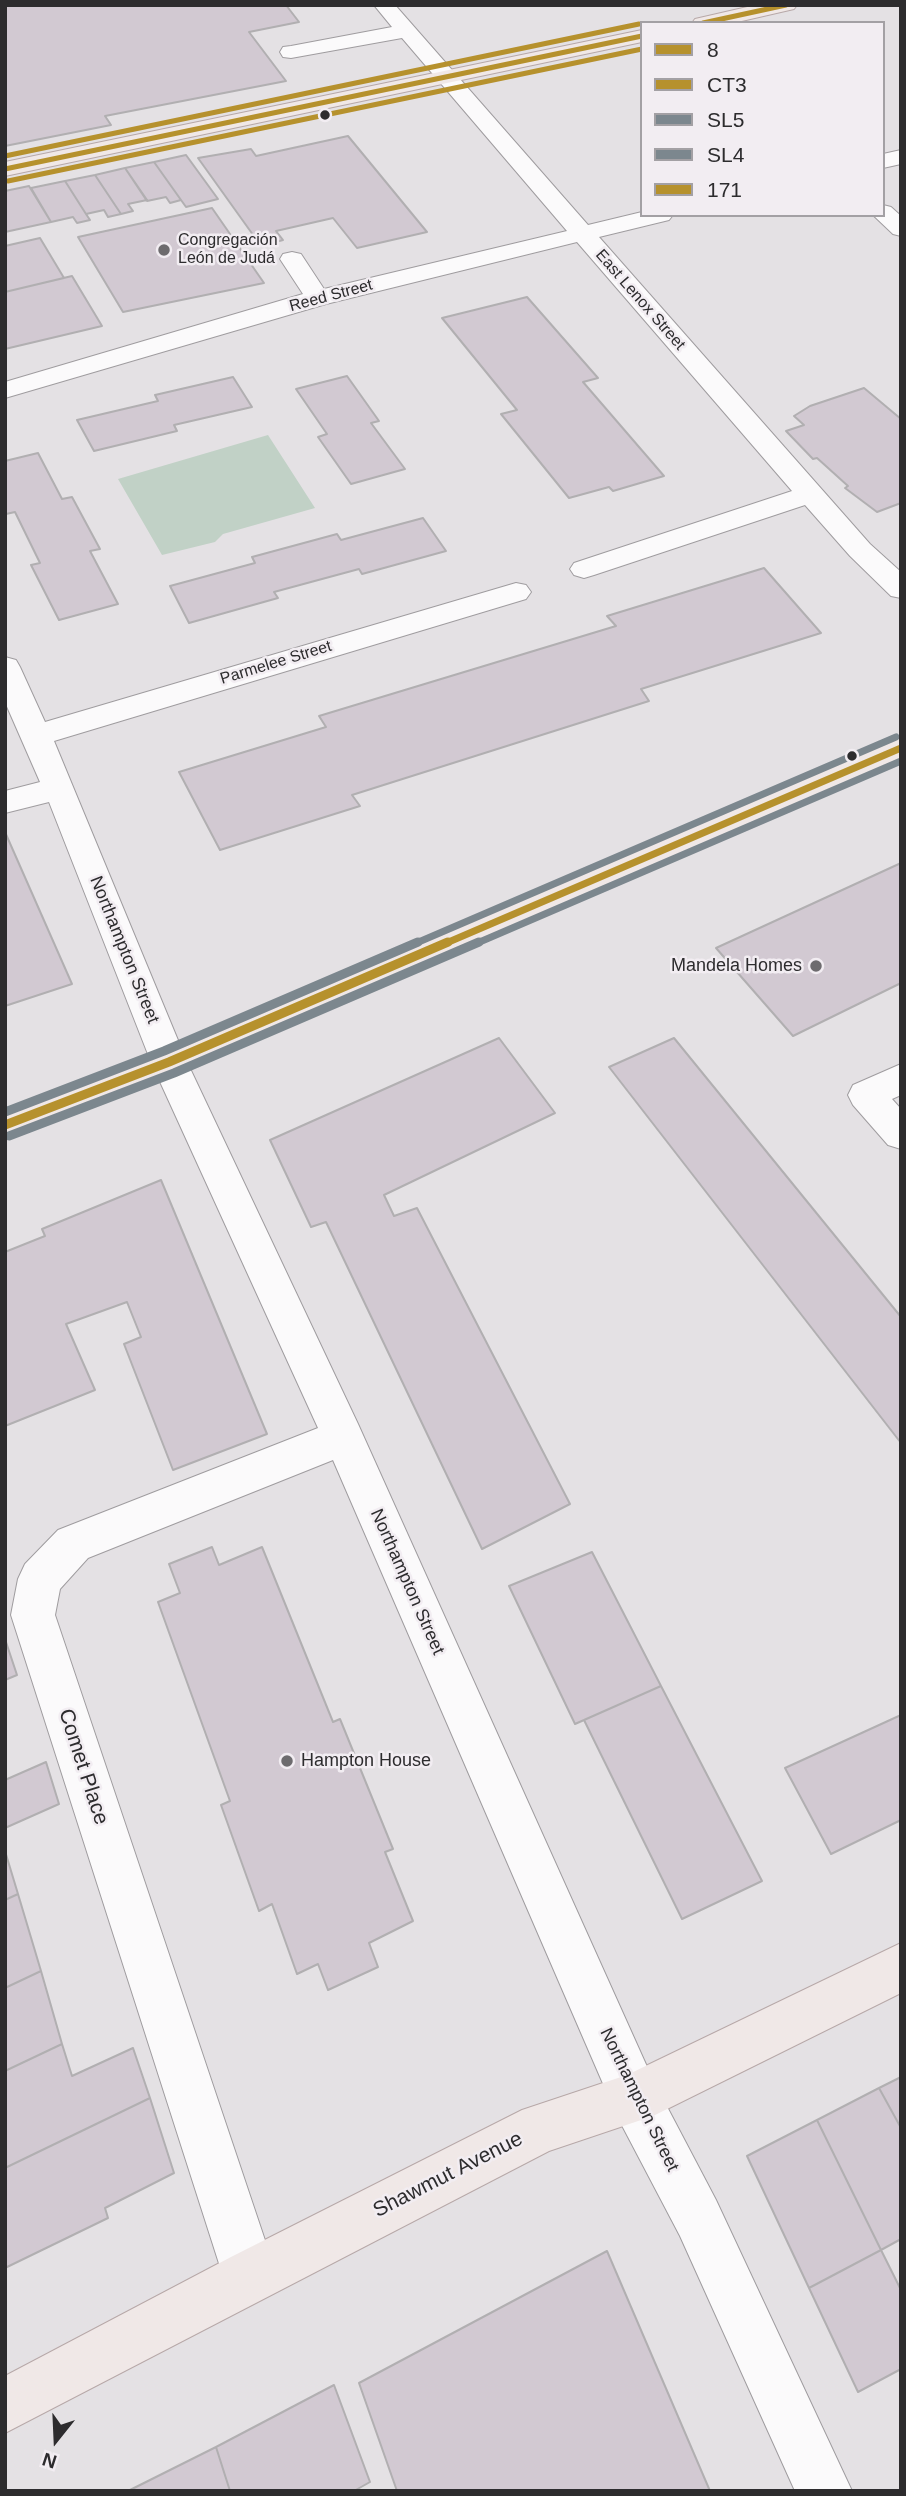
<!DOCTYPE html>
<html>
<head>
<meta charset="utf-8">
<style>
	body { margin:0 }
	#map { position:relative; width:906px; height:2496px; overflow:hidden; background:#e4e1e4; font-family:Helvetica,sans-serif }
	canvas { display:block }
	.frame { position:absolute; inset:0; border:7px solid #2d2c2e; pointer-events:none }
	.legend { position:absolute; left:640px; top:21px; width:245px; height:196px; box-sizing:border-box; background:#f2edf2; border:2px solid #a3a0a4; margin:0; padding:9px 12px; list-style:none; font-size:21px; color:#2d2c2e }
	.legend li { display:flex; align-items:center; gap:14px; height:35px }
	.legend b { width:35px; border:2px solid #a3a0a4 }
	.north { position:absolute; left:21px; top:2405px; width:70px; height:70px; -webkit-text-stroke:5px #f2edf2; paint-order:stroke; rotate:198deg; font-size:19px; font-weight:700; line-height:28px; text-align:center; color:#2d2c2e }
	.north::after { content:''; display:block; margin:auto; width:24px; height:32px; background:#2d2c2e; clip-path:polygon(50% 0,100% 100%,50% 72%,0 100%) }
</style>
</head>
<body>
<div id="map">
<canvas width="906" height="2496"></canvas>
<div class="frame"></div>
<ul class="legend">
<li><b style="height:9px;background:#b6912d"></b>8</li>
<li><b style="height:9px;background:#b6912d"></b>CT3</li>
<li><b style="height:9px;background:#7c878e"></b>SL5</li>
<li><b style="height:9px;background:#7c878e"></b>SL4</li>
<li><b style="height:9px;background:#b6912d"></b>171</li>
</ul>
<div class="north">N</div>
</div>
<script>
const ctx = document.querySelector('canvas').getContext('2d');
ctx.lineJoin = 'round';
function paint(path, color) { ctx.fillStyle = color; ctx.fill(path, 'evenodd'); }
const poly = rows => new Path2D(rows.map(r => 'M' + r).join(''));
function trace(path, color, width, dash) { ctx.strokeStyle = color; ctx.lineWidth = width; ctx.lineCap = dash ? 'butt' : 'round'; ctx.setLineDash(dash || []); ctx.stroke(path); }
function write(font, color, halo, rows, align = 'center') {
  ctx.font = font + ' Helvetica,sans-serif'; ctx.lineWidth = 5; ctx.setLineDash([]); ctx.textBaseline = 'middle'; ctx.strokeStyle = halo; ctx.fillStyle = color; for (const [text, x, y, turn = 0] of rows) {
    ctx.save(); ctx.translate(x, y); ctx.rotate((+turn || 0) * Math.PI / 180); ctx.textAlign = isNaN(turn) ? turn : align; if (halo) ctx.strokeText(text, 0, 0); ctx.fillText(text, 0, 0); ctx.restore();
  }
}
const green = poly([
	[268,435,315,508,223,534,215,542,162,555,118,479]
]);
const building = poly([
	[5,5,286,5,299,22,249,32,286,81,105,116,111,125,5,146,5,5],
	[348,136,427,232,357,248,333,218,276,231,283,240,261,246,198,158,251,149,256,156,348,136],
	[186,155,218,199,186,207,154,162,186,155],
	[154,162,181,200,170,203,166,197,147,201,125,168,154,162],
	[125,168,147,200,128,204,133,211,121,214,95,175,125,168],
	[95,175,121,214,108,217,104,210,86,214,65,181,95,175],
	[65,181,86,214,90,220,77,223,73,217,51,222,31,188,65,181],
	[29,186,51,222,5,232,5,191,29,186],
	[212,208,264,283,123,312,78,237,212,208],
	[40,238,64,278,5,292,5,246,40,238],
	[72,276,102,326,5,349,5,292,72,276],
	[527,297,598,378,583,382,664,476,613,491,609,487,569,498,501,414,517,410,442,318,527,297],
	[347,376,379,421,371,423,405,469,351,484,318,437,327,434,296,389,347,376],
	[233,377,252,407,174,425,177,431,94,451,77,420,158,401,155,395,233,377],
	[864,388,901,419,901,503,877,512,845,488,848,486,817,458,813,459,786,431,804,425,794,416,810,406,864,388],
	[38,453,62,499,72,497,100,549,90,551,118,604,59,620,31,565,40,563,15,512,6,514,5,512,5,461,38,453],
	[423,518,446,551,362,574,359,569,274,592,278,598,189,623,170,586,255,563,252,557,337,534,341,540,423,518],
	[764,568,821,633,641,689,649,701,352,795,360,806,220,850,179,772,326,727,319,716,616,626,607,616,764,568],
	[5,832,72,984,5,1006,5,832],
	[901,863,901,983,793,1036,716,948,901,863],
	[499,1038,555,1113,384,1195,394,1216,417,1208,570,1504,482,1549,326,1222,311,1227,270,1140,499,1038],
	[674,1038,901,1317,901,1443,609,1067,674,1038],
	[161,1180,267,1434,173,1470,124,1344,141,1337,127,1302,66,1324,95,1390,5,1426,5,1252,45,1236,42,1229,161,1180],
	[212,1547,219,1565,262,1547,333,1722,340,1719,393,1849,385,1852,413,1921,369,1943,378,1967,328,1990,318,1964,297,1974,272,1904,259,1911,221,1805,230,1801,158,1602,180,1593,169,1564,212,1547],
	[592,1552,661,1686,575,1724,509,1586,592,1552],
	[5,1639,17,1675,5,1680,5,1639],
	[661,1686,762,1881,682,1919,584,1720,661,1686],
	[901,1715,901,1820,831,1854,785,1768,901,1715],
	[46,1762,59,1804,5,1828,5,1780,46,1762],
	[5,1851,18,1894,5,1900,5,1851],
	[18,1894,41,1971,5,1988,5,1900,18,1894],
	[41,1971,62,2044,5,2071,5,1988,41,1971],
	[62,2044,72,2076,133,2048,150,2098,5,2168,5,2071,62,2044],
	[901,2077,901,2128,879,2088,901,2077],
	[879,2088,901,2128,901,2239,881,2250,817,2120,879,2088],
	[150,2098,174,2173,105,2208,108,2218,5,2268,5,2168,150,2098],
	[817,2120,881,2250,809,2288,747,2156,817,2120],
	[881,2250,901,2290,901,2369,858,2392,809,2288,881,2250],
	[607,2251,710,2491,397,2491,359,2383,607,2251],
	[334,2385,370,2482,354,2491,230,2491,216,2447,334,2385],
	[216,2447,230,2491,128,2491,216,2447]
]);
const minor = poly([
	[374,5,395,5,588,225,642,212,642,215,673,215,669,220,599,237,870,544,901,572,901,598,891,596,850,556,805,505,594,575,584,578,574,575,570,569,574,563,792,491,577,242,326,304,5,398,5,382,303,294,280,259,283,254,292,252,301,254,324,289,567,231,402,38,291,58,283,57,280,52,283,47,291,46,392,27,374,5],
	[901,150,901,164,883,168,883,154,901,150],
	[883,205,891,207,901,216,901,236,893,234,873,215,883,215,883,205],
	[516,583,526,585,531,592,526,599,54,741,187,1062,358,1424,653,2080,716,2200,852,2491,795,2491,680,2236,617,2116,333,1460,88,1558,60,1589,55,1615,277,2276,269,2295,250,2303,231,2295,223,2276,11,1615,18,1579,25,1564,58,1530,318,1428,151,1062,49,802,5,813,5,791,40,782,5,702,5,657,16,660,20,667,45,722,516,583],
	[901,1064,901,1095,892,1099,901,1109,901,1149,888,1145,853,1105,848,1095,853,1085,901,1064]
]);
const major = poly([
	[756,5,797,5,794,9,733,23,692,23,695,19,756,5],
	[642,30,642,42,5,176,5,162,642,30],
	[901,737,901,761,182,1072,5,1140,5,1109,156,1052,901,737],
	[901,1943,901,1993,653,2116,549,2151,5,2433,5,2376,231,2257,522,2110,627,2075,901,1943]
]);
const bus1Far2 = poly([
	[703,23,786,5],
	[5,169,642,36]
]);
const bus1Far1 = poly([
	[444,944,901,748]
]);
const bus1 = poly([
	[5,1125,169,1062,448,942]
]);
const bus2 = poly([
	[8,181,642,49]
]);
const bus3Far1 = poly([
	[475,944,901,761]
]);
const bus3 = poly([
	[9,1136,174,1073,479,942]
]);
const bus4Far1 = poly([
	[414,944,896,737]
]);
const bus4 = poly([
	[5,1112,164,1051,418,942]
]);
const bus5 = poly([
	[5,156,639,24]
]);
const markers = [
	[325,115,6,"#2d2c2e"],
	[164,250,7,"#6d6b6e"],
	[852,756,6,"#2d2c2e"],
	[816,966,7,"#6d6b6e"],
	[287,1761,7,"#6d6b6e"]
];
const farPoinames = [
	["Congregación",178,241],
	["León de Judá",178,259]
];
const farStreetnames = [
	["Reed Street",331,296,-15],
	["East Lenox Street",640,300,49],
	["Parmelee Street",276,663,-17]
];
const streetNames = [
	["Northampton Street",124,950,68],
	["Northampton Street",407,1582,66],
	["Northampton Street",639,2100,64]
];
const poiNames = [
	["Mandela Homes",802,966],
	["Hampton House",301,1761,"left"]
];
const nearStreetnames = [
	["Comet Place",83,1767,72],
	["Shawmut Avenue",448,2175,-27]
];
paint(green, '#c1d1c6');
paint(building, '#d2c9d2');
trace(building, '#b1afb1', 2);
trace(minor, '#9f9c9f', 2);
trace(major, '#b7a8a8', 2);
paint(minor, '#fbfafb');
paint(major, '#f0e8e7');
trace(bus1Far2, '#b6912d', 5);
trace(bus1Far1, '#b6912d', 7);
trace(bus1, '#b6912d', 9);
trace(bus2, '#b6912d', 5);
trace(bus3Far1, '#7c878e', 7);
trace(bus3, '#7c878e', 9);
trace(bus4Far1, '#7c878e', 7);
trace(bus4, '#7c878e', 9);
trace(bus5, '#b6912d', 5);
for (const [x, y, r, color] of markers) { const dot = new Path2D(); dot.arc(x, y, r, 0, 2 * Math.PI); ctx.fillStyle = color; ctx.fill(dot); trace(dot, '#f2edf2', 2.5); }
write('16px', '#2d2c2e', '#f2edf2', farPoinames, 'left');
write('16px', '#2d2c2e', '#f2edf2', farStreetnames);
write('18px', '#2d2c2e', '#f2edf2', streetNames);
write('18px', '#2d2c2e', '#f2edf2', poiNames, 'right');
write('21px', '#2d2c2e', '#f2edf2', nearStreetnames);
</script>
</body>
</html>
